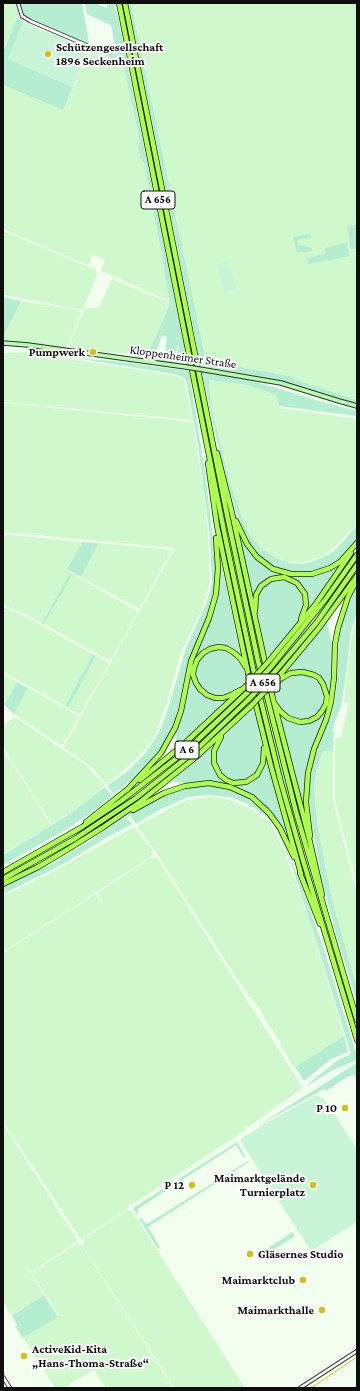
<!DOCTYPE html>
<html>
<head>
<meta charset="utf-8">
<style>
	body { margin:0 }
	#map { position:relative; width:360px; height:1391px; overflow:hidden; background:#f2ffef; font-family:"Crimson Pro",serif }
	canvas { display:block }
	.frame { position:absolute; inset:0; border:4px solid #0e0e0e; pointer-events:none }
</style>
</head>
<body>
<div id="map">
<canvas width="360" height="1391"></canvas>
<div class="frame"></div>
</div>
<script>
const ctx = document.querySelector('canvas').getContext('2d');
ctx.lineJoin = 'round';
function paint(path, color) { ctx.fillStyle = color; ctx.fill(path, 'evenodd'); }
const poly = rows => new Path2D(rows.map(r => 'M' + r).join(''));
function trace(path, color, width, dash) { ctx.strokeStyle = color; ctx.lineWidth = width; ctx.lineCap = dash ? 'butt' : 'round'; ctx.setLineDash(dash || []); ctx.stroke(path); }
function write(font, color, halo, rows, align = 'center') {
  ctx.font = font + ' "Crimson Pro",serif'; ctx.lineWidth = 4; ctx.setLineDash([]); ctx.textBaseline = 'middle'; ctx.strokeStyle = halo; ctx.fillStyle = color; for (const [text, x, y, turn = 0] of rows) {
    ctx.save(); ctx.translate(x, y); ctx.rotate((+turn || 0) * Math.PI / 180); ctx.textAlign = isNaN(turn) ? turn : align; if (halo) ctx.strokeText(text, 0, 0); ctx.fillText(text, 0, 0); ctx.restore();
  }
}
const farmland = poly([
	[3,3,17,3,19,13,18,17,3,52],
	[131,3,357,3,357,400,294,379,290,376,206,361],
	[91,49,123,63,140,142,138,145,140,158,144,162,162,256,169,301,101,271,105,260,93,254,88,265,3,229,3,85,63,110],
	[3,231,96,270,97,274,83,310,3,295],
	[112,279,170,303,170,306,169,306,147,356,95,351,88,352,69,350,68,348,85,308,99,308],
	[21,301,82,311,66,349,3,342,3,337],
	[25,352,171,375,179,377,184,380,193,420,3,402,3,353],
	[209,380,247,385,278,395,280,408,357,419,357,524,333,549,319,558,299,563,278,559,268,554,256,544,245,526,229,479,214,417,210,397],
	[3,403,193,422,204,494,208,533,210,578,208,589,201,612,182,650,167,702,156,733,152,741,138,757,107,785,93,768,65,748,64,746,175,548,3,532],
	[3,534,82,542,67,569,71,571,42,623,27,615,3,605],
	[99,543,172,550,139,609,81,577],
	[73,574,138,612,110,661,44,624],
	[3,607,25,616,93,654,65,706,3,672],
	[357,616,357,885,335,800,335,739,341,737,349,702,344,702,352,634],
	[96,656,109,663,80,715,68,708],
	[3,674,17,682,4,705,3,704],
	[28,688,79,716,63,744,61,745,14,714],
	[15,717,86,765,104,785,101,789,83,804,52,824,3,747,3,725],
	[3,750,51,825,3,854],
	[323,751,333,751,333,800,357,893,357,988,331,896,318,828,314,792,315,777],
	[211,797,230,800,249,808,268,821,274,829,286,855,306,911,341,1025,344,1036,294,1068,280,1044,281,1043,263,1016,260,1009,251,997,249,997,153,848,138,827,139,825,174,806,188,800],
	[134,827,152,850,153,853,151,857,3,952,3,896,47,875],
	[153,857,157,858,303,1088,248,1127,244,1126,246,1130,131,1205,128,1204,129,1208,82,1239,80,1238,3,1121,3,953,95,894,102,904,103,904,97,893],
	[3,1124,78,1241,32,1272,25,1264,44,1295,12,1316,3,1302],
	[128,1210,132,1211,245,1388,175,1388,83,1246,84,1239],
	[77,1244,81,1244,173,1388,106,1388,94,1370,64,1388,55,1388,23,1338,59,1316,32,1273]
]);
const green = poly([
	[19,3,82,3,89,43,87,44,63,33,56,32,30,20,24,16],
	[84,3,95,3,107,8,107,3,115,3,188,365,131,359,131,357,172,360,181,359,179,352,177,353,179,348,178,344,176,353,173,357,166,358,165,356,169,356,170,352,165,350,167,337,162,335,155,356,147,356,169,306,170,306,162,256,144,163,140,158,138,145,140,142,123,63,91,49,92,46,117,55,111,25,87,14],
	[121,3,123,3,190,340,188,340],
	[128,3,131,3,206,361,290,376,294,379,357,400,357,404,281,381,201,366],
	[18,17,24,20,8,59,73,87,63,110,3,85,3,52],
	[357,224,357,248,351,249,347,227,348,226],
	[310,234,312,237,297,240,298,245,312,248,312,251,297,253,293,237],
	[347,243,349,256,308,264,307,258,326,254,325,248],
	[3,297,21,301,3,337],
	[74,358,114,361,189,371,205,472,216,562,216,575,214,597,207,619,188,664,175,721,162,747,154,758,137,776,114,794,107,786,129,770,143,756,153,742,160,730,166,715,186,648,206,604,212,584,210,538,198,445,186,380,183,377,174,374],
	[202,372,219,374,257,382,319,401,357,411,357,416,279,406,277,395,247,385,209,380,210,397,214,417,229,479,245,526,252,538,261,549,278,559,289,562,288,563,303,564,314,561,330,554,342,543,357,525,357,540,338,560,324,569,313,572,295,573,281,569,271,565,258,555,248,542,238,518,230,491,216,436],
	[204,414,239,586,266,707,298,831,333,949,332,950,295,826,262,700,237,585,203,415],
	[226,498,311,854,282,747,261,662],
	[238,531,261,562,291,576,308,576,318,575,338,567,307,611,308,602,296,581,285,576,275,576,268,579,253,602],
	[82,542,99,543,81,577,67,569],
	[357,559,357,562,321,612,271,673,271,671,317,615],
	[221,562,242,658,231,649,205,650,192,673,205,696,232,697,176,748,175,733,179,723,192,663,215,606,219,586],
	[70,573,73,574,44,624,42,623],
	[280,580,287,581,297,586,302,595,303,604,300,617,294,627,267,658,264,645,262,644,259,627,257,603,261,591,264,587,274,581],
	[357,587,357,613,351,631,345,682,341,706,332,730,334,731,333,751,323,751,315,777,314,792,318,828,331,896,357,988,357,1003,334,927,322,880,312,826,309,793,310,779,314,758,330,718,335,701,337,683,339,640,341,627,347,608],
	[327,621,333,649,333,671,330,697,324,718,312,749,307,768,304,805,301,799,278,712,288,720,295,723,319,717,328,695,314,673,303,670,283,675],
	[216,650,224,651,233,655,242,667,247,679,234,690,221,695,214,695,207,692,198,683,196,676,197,667,200,659,207,653],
	[93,654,96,656,68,708,65,706],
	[297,674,305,674,315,679,321,686,324,695,323,703,321,709,312,717,305,719,299,719,288,715,280,706,273,690,283,681],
	[17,682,28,688,14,714,4,705],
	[253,709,255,717,256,717,261,739,261,761,258,770,252,776,243,780,233,781,222,774,216,762,216,753,221,741,226,734],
	[214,745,212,759,215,772,218,776,232,784,243,785,251,782,256,778,262,770,266,757,288,837,277,820,269,809,255,797,240,789,230,785,208,782,187,783,171,782],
	[202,785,213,785,237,792,249,798,264,810,280,831,303,890,323,946,357,1056,357,1060,333,1070,310,1084,307,1085,338,1060,351,1054,319,950,290,860,275,827,268,818,248,804,230,797,208,795,188,797,161,809,136,824,130,816,127,818,132,824,106,838,58,867,3,894,3,887,55,862,82,845,96,838,95,837,125,817,150,802,168,794,183,788],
	[105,787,112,796,91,813,65,830,3,865,3,855,71,813],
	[344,1036,348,1052,331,1059,304,1081,295,1067],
	[357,1063,357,1080,354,1075,347,1077,326,1091,324,1089,254,1128],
	[237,1142,245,1156,244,1158,236,1145,138,1209,138,1216,133,1208],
	[248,1161,249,1162,148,1227,160,1247,158,1249,139,1219,141,1218,147,1224],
	[293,1232,295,1236,265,1255,263,1251],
	[44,1295,58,1317,23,1338,15,1326,17,1325,12,1316]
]);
const pitch = poly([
	[23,22,89,49,73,87,8,59],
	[228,261,236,290,224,292,217,264],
	[317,1095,326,1101,357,1149,357,1222,311,1251,240,1140,266,1123]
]);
const street = poly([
	[18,3,22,16,30,21,86,45],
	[3,1377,10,1388],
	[300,1388,357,1351]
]);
const secondary = poly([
	[3,343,28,345,186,367],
	[205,370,281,383,339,401,357,406]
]);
const highway = poly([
	[119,3,226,541,253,668,280,779,303,860,357,1040],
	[125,3,226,510,258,661,296,812,357,1020],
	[217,453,232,513,273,699,310,842,322,895],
	[208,463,217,526,248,673,271,766,301,874],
	[236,521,247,544,257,557,273,569,291,574,312,574,330,568,340,562,357,543],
	[255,612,256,595,261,586,271,579,284,577,297,583,305,594,306,605,301,619],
	[269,661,315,605,351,553],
	[270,668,325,600,357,555],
	[272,675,317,622,357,565],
	[274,682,319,628,357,576],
	[274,684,282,678,291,673,303,672,314,675,319,678,323,684,327,696,326,704,322,711,317,717,309,721,300,722,288,718,280,711,275,704],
	[240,690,231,695,223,698,215,698,207,695,200,689,196,683,193,675,194,668,197,660,203,653,210,649,218,647,226,648,233,652,240,658,245,666],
	[221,737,214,751,214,763,220,775,226,780,233,783,246,782,257,775,263,763,264,748],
	[140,780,184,744,246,686],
	[127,790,161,753,175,728,181,711,191,661,209,618,216,594,218,568,216,538],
	[133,810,164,793,185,786,209,783,230,787,252,797,269,813,280,828,294,857],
	[86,822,129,788],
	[310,836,306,802,308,773,314,749,326,720,331,702,334,678,335,644,338,628,348,597,357,580],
	[3,872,82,827,121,801,187,750,248,692],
	[300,873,320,924],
	[3,879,76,838,136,798,195,751,249,699],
	[3,884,38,867,65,851,102,828,140,802,196,757,251,706]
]);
const tram = poly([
	[311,1388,357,1357]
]);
const secondaryBridge = poly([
	[186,367,205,370]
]);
const highwayBridge = poly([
	[246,686,269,661],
	[248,692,270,668],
	[249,699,272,675],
	[251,706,274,682]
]);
const markers = [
	[48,54,4,"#cbc31a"],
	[93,352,4,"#cbc31a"],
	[345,1108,4,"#cbc31a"],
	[192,1185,4,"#cbc31a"],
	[313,1185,4,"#cbc31a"],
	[250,1254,4,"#cbc31a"],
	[303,1280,4,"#cbc31a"],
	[322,1310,4,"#cbc31a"],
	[24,1356,4,"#cbc31a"]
];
const shields = [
	[158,200,34],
	[263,683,34],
	[187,750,24]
];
const shieldNames = [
	["A 656",158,200],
	["A 656",263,683],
	["A 6",187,750]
];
const poiNames = [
	["Schützengesellschaft",56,47,"left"],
	["1896 Seckenheim",56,61,"left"],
	["Pumpwerk",85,352],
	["P 10",337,1108],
	["Maimarktgelände",305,1178],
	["Turnierplatz",305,1192],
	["P 12",184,1185],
	["Gläsernes Studio",258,1254,"left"],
	["Maimarktclub",295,1280],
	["Maimarkthalle",314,1310],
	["ActiveKid-Kita",32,1349,"left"],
	["„Hans-Thoma-Straße“",32,1363,"left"]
];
const streetNames = [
	["Kloppenheimer Straße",183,357,8]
];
paint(farmland, '#d0f8cd');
paint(green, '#b5edd0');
paint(pitch, '#c8f4d7');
trace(street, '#414141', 4.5);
trace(secondary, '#303030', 5.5);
trace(highway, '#1f1f1f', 6);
trace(street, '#fff', 2.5);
trace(secondary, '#b3ffaa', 3.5);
trace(highway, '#adff4d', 4.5);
trace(tram, '#cbc31a', 1);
trace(secondaryBridge, '#303030', 5.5, []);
trace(highwayBridge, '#1f1f1f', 6, []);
trace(secondaryBridge, '#b3ffaa', 3.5);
trace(highwayBridge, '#adff4d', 4.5);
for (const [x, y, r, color] of markers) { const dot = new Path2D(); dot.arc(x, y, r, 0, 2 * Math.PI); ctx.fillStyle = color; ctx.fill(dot); trace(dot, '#fff', 1.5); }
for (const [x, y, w] of shields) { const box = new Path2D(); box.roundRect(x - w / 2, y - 9, w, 18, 3); ctx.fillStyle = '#fff'; ctx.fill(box); trace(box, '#0e0e0e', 1); }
write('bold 11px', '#0e0e0e', null, shieldNames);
write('bold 12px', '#0e0e0e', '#fff', poiNames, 'right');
write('12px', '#0e0e0e', '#fff', streetNames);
</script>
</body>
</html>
